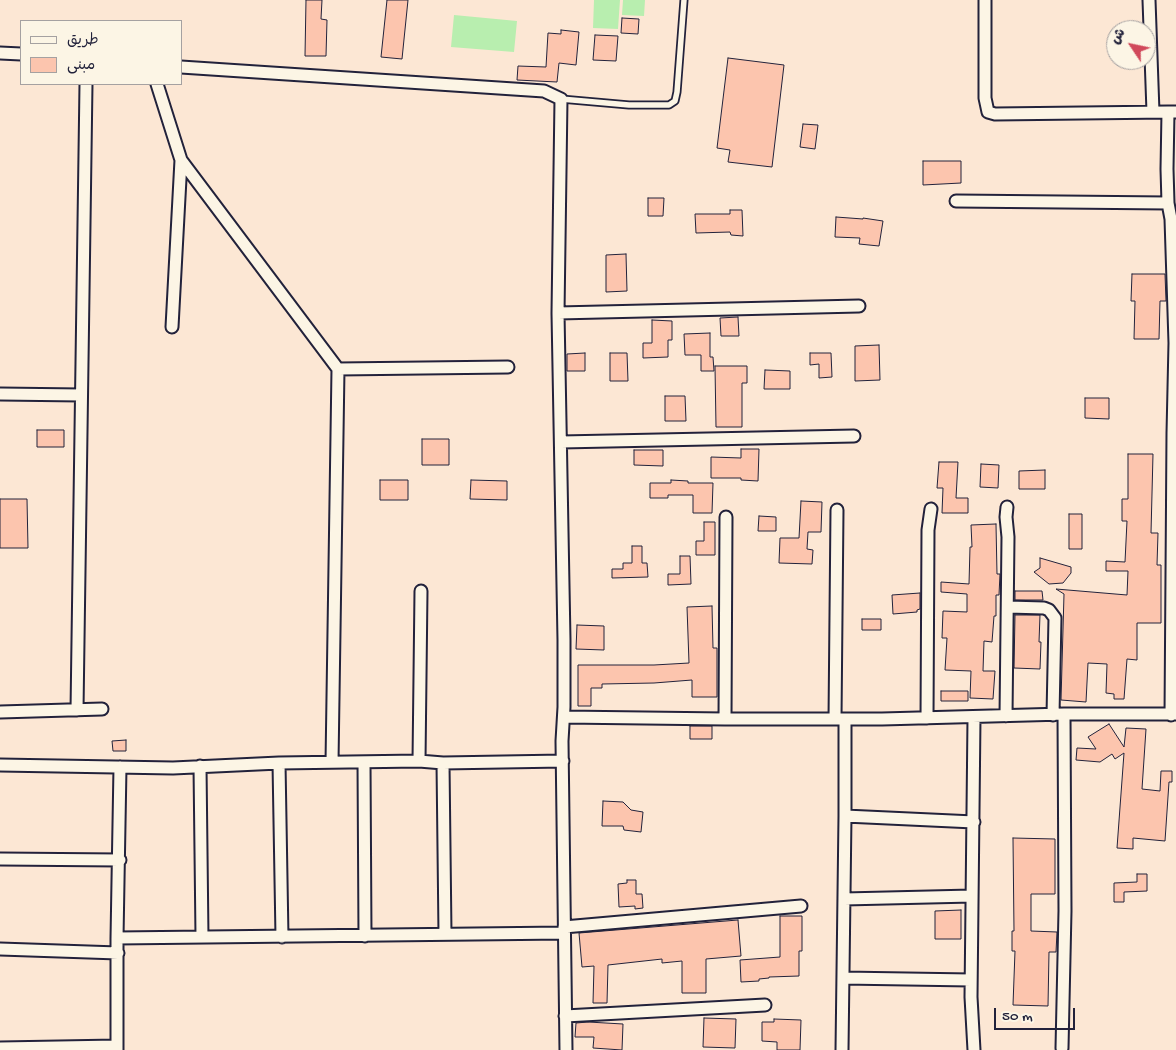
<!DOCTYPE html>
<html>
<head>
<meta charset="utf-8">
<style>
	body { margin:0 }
	#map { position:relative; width:1176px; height:1050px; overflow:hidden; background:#fce7d4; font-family:"Gochi Hand","Playpen Sans Arabic",sans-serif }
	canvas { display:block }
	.legend { position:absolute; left:20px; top:20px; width:162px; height:65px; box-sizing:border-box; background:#fcf5e5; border:1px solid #a5a1a1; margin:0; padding:6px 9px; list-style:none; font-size:15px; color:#22223b }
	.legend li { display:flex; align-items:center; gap:10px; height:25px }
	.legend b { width:25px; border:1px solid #a5a1a1 }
	.north { position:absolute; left:1106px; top:20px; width:50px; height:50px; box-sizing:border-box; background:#fcf5e5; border:1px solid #a5a1a1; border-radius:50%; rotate:304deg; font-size:14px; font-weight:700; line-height:20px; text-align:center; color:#22223b }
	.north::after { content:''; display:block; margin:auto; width:18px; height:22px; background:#d1495b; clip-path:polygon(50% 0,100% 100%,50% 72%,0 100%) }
	.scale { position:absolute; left:994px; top:1008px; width:81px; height:22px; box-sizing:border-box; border:2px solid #22223b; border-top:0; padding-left:6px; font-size:15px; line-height:18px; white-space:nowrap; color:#22223b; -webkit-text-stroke:4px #fcf5e5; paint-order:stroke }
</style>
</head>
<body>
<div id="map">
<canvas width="1176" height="1050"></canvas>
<ul class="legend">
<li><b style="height:6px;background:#fcf5e5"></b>طريق</li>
<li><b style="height:14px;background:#fcc5ae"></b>مبنى</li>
</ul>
<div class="north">ش</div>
<div class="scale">50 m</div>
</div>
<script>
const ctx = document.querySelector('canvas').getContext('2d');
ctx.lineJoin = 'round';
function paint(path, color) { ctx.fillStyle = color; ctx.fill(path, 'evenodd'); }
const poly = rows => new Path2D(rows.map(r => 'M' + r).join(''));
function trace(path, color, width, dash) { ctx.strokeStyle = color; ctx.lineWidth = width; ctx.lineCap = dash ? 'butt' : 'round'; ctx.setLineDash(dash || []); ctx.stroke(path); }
const green = poly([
	[594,0,620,0,618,29,593,28],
	[623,0,645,0,644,16,622,15],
	[454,15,517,21,514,52,451,47]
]);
const building = poly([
	[306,0,322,0,321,19,327,20,326,56,305,56,306,0],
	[387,0,408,0,402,59,381,57,387,0],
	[622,18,639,19,638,34,621,33,622,18],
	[561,30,579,32,576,65,559,63,557,82,517,80,518,66,546,67,548,33,561,34,561,30],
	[595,35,618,36,616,61,593,60,595,35],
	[728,58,784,65,772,167,728,162,730,150,717,148,728,58],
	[803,124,818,125,815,149,800,147,803,124],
	[923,161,961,161,961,183,923,185,923,161],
	[648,198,664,198,663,216,648,216,648,198],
	[730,210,742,210,743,236,731,235,730,232,696,233,695,214,730,214,730,210],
	[836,217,863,219,863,218,883,221,879,246,859,244,860,238,835,237,836,217],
	[626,254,627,291,606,292,606,255,626,254],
	[1132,274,1165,274,1166,301,1160,301,1159,339,1134,339,1135,301,1131,301,1132,274],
	[738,317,739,336,721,336,720,318,738,317],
	[652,320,672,321,672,340,668,340,668,357,643,358,643,343,652,343,652,320],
	[710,333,710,357,713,357,714,371,701,371,701,355,685,355,684,334,710,333],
	[879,345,880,380,855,381,855,346,879,345],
	[585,353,585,371,567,371,567,354,585,353],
	[610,353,627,353,628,381,610,381,610,353],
	[810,353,831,353,832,377,819,378,819,364,810,365,810,353],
	[715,366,747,366,747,383,742,383,742,427,716,427,715,366],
	[765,370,790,371,790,389,764,389,765,370],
	[665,396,685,396,686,421,665,421,665,396],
	[1085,398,1109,398,1109,419,1085,418,1085,398],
	[37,430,64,430,64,447,37,447,37,430],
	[422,439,449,439,449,465,422,465,422,439],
	[741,449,759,449,758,481,741,480,741,478,711,478,711,457,741,458,741,449],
	[634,450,663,450,663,466,634,465,634,450],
	[1128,454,1153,454,1151,533,1158,533,1157,565,1161,565,1161,623,1137,623,1137,660,1127,659,1124,699,1114,699,1114,694,1106,693,1107,664,1088,663,1086,702,1061,700,1064,594,1056,589,1127,595,1128,571,1106,571,1106,561,1125,562,1127,521,1122,521,1122,499,1128,499,1128,454],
	[939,462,958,462,956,498,968,498,968,513,942,513,943,488,937,488,939,462],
	[981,464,999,465,998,488,980,487,981,464],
	[1045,470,1045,489,1019,489,1019,471,1045,470],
	[380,480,408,480,408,500,380,500,380,480],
	[471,480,507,481,507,500,470,499,471,480],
	[671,480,688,481,688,483,713,483,712,513,693,513,693,495,668,495,668,498,650,498,650,483,671,483,671,480],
	[0,499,27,499,28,548,0,548,0,499],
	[801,501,822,502,821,532,808,532,807,549,813,550,812,564,779,563,780,538,799,538,801,501],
	[1069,514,1082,514,1082,549,1069,549,1069,514],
	[759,516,776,517,776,531,758,531,759,516],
	[704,522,715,522,715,555,696,555,696,541,704,541,704,522],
	[996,524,997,574,1000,574,999,595,996,595,996,616,994,616,992,642,984,641,983,671,995,671,993,699,970,698,971,671,945,670,947,638,942,638,943,611,967,612,967,594,941,592,941,582,969,584,970,547,972,547,971,525,996,524],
	[632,546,642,546,642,563,647,563,648,577,612,578,612,569,623,569,623,563,632,563,632,546],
	[680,556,690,556,691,584,668,585,668,574,680,574,680,556],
	[1040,558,1071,567,1071,573,1063,583,1049,584,1034,572,1040,568,1040,558],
	[1015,591,1042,591,1043,600,1015,600,1015,591],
	[920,593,920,609,917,610,917,612,893,614,892,595,920,593],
	[712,606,713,648,717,648,717,697,692,697,692,680,654,683,602,684,602,688,591,688,591,706,578,706,578,665,654,665,689,663,687,607,712,606],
	[1015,615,1040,615,1039,642,1041,642,1040,669,1014,668,1015,615],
	[862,619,881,619,881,630,862,630,862,619],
	[577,625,604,626,604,650,576,649,577,625],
	[941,691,968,691,968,701,941,701,941,691],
	[1109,724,1124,747,1126,728,1146,729,1142,789,1160,791,1161,771,1172,771,1172,782,1169,782,1165,841,1133,838,1133,849,1117,848,1124,753,1115,759,1112,754,1100,762,1076,760,1077,748,1096,749,1088,737,1109,724],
	[690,726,712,726,712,739,690,739,690,726],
	[126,740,126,751,113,751,112,741,126,740],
	[603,801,623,802,631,810,643,812,641,832,624,830,623,826,602,826,603,801],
	[1013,838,1055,839,1055,894,1031,894,1031,931,1057,932,1056,952,1049,952,1048,1006,1013,1005,1015,951,1012,951,1012,931,1014,931,1013,838],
	[1137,874,1147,874,1147,891,1124,892,1124,902,1114,902,1114,883,1137,882,1137,874],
	[627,880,636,880,636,894,642,894,643,908,635,909,635,906,619,907,618,884,627,883,627,880],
	[961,910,961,939,935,939,935,911,961,910],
	[780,916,802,916,802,951,799,951,799,976,769,977,769,978,759,979,759,981,741,982,740,960,780,957,780,916],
	[738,920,741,956,706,959,706,993,682,993,682,961,662,963,662,959,608,965,607,1003,593,1003,594,966,582,967,579,933,738,920],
	[704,1018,736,1019,735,1048,703,1047,704,1018],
	[774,1019,801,1020,800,1050,777,1050,777,1042,762,1041,762,1022,774,1022,774,1019],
	[588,1022,623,1024,622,1050,593,1048,594,1037,575,1037,576,1023,588,1022]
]);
const service = poly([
	[561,99,629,105,669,105,675,101,677,92,684,0]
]);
const minor = poly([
	[985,0,985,98,988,112,995,114,1168,112],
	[1149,0,1153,112],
	[0,53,21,54],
	[181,67,544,91,561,99,558,313,564,640,564,707,562,741,566,1050],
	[157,84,181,160,338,369,332,762],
	[956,201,1168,203],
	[558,313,859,306],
	[172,327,181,160],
	[338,369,508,367],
	[0,394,81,395],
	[561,442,854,436],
	[1008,607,1044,608,1049,610,1055,618,1053,715],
	[77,710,86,84],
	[0,712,102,709],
	[1171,715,1173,433,1175,343,1171,219,1168,203,1167,169,1168,112,1176,112],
	[1006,716,1008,537,1006,517,1007,507],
	[564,717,725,719,882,719,1064,714,1176,714],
	[927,718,928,530,931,509],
	[974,718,971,997,974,1050],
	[725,719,726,517],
	[835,719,837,510],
	[419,761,421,591],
	[364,762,365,936],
	[279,763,282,937],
	[443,763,445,934],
	[0,765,173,768,279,763,419,761,443,763,563,761],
	[200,766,202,937],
	[845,816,845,719],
	[0,859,120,860],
	[844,899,972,896],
	[564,927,801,906],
	[117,938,564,933],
	[0,949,118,953],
	[843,978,971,980],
	[565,1016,765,1005],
	[0,1048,117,1046],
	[1062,1048,1065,911,1064,714],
	[117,1050,117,938,120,767],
	[842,1050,845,816,974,822]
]);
paint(green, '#b8eeaf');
paint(building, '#fcc5ae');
trace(building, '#22223b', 1);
trace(service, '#22223b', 9);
trace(minor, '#22223b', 15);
trace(service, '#fcf5e5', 5.5);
trace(minor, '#fcf5e5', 11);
</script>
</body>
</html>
